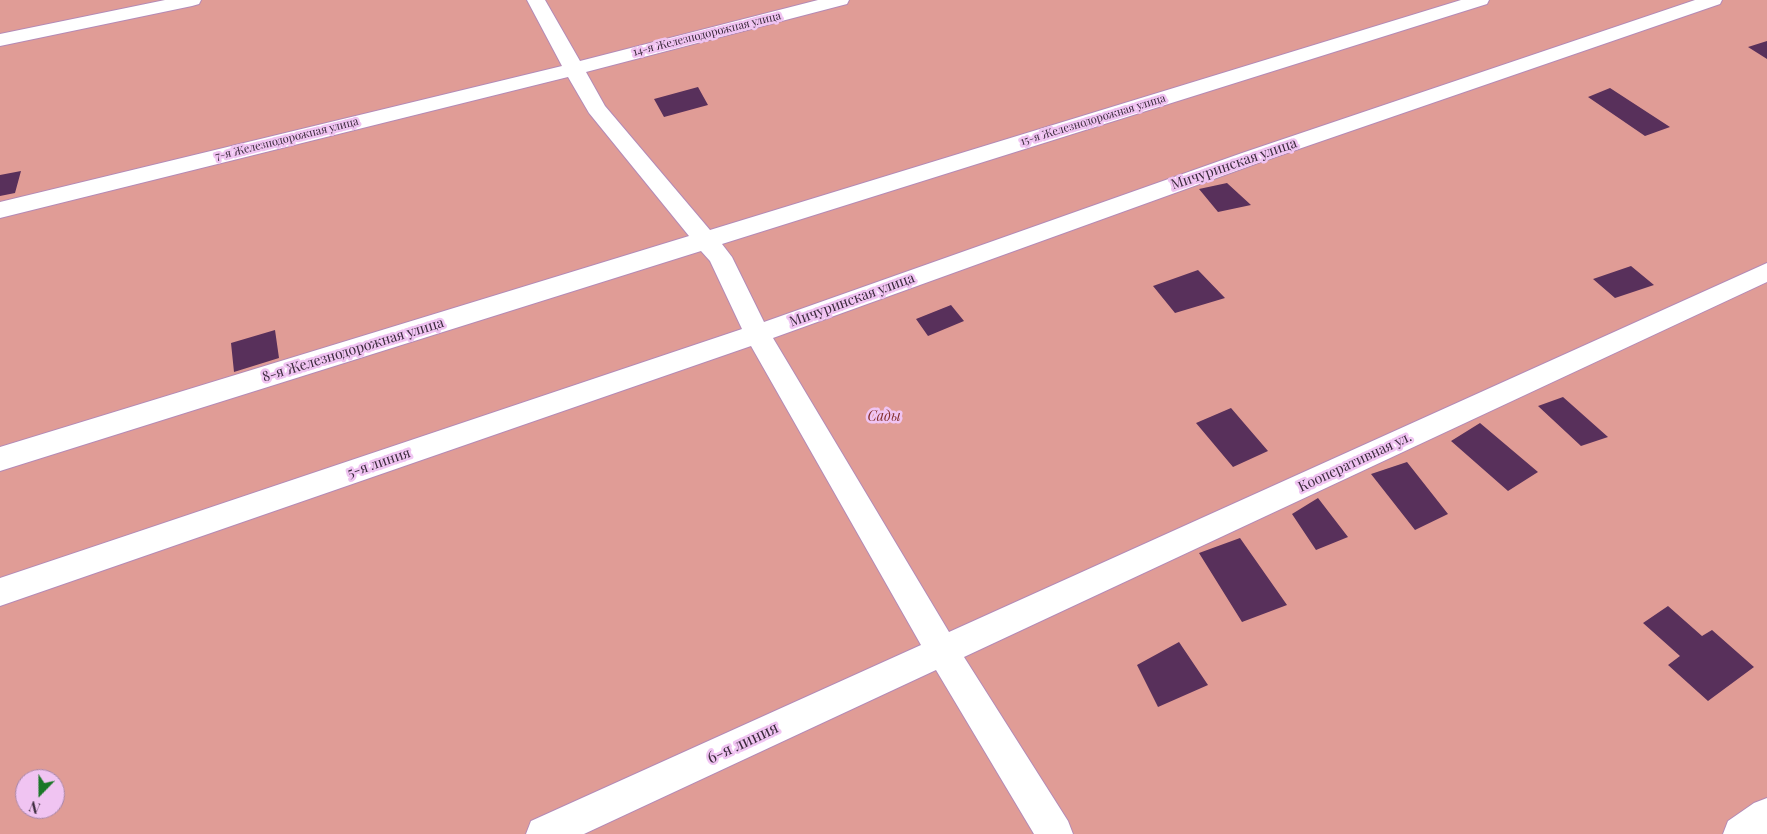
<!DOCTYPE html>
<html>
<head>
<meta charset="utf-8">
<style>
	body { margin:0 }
	#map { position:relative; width:1767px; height:834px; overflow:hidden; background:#f0c4f2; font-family:"Playfair Display",serif }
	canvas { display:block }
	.north { position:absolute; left:15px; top:769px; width:50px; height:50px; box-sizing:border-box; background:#f0c4f2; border:1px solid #a786a9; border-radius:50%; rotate:202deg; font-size:14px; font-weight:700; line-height:20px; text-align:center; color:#3a293b }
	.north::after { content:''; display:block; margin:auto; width:18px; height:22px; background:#1a7727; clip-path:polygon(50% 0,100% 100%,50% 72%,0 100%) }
</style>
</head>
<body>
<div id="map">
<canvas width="1767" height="834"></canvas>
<div class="north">N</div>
</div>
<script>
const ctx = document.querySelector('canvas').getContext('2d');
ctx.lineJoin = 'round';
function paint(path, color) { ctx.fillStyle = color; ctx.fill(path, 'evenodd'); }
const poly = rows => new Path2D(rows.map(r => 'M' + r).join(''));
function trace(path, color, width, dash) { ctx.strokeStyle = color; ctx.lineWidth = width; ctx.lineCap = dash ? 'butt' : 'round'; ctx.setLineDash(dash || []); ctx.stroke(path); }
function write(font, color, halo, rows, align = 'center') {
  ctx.font = font + ' "Playfair Display",serif'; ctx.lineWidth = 5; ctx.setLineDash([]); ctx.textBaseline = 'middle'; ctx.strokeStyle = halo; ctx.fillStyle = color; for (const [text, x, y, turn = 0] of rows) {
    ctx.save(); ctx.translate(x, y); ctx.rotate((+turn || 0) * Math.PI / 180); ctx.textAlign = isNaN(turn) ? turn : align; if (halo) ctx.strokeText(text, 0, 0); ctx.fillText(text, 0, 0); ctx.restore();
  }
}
const green = poly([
	[0,0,1767,0,1767,834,0,834],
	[25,779,55,779,55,809,25,809]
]);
const building = poly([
	[1767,41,1767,59,1748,47],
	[698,87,708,105,664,117,654,99],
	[1610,88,1670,127,1645,136,1588,97],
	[21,171,15,193,0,196,0,175],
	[1227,183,1251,205,1218,212,1199,189],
	[1631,266,1654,285,1615,298,1593,279],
	[1198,270,1225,298,1175,313,1153,286],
	[951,305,964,321,928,336,916,319],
	[275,330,279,358,234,372,231,343],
	[1563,397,1608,437,1581,446,1538,406],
	[1231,408,1268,451,1233,467,1196,423],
	[1480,423,1538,472,1508,491,1451,441],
	[1407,462,1448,514,1415,530,1371,474],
	[1318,498,1348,537,1316,550,1292,514],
	[1240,538,1287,605,1242,622,1199,553],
	[1668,606,1702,636,1712,630,1754,667,1708,701,1668,665,1680,656,1643,623],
	[1179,642,1208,685,1158,707,1137,665]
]);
const minor = poly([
	[165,0,201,0,199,4,192,6,0,46,0,34,165,0],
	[527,0,545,0,580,61,818,0,849,0,847,4,586,72,605,106,710,230,1461,0,1489,0,1487,4,722,244,732,257,764,322,1242,153,1695,0,1722,0,1720,4,1258,163,773,338,949,632,1767,263,1767,282,964,657,1068,821,1073,834,1034,834,936,670,584,834,526,834,531,821,921,645,751,346,0,606,0,578,742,329,710,261,701,251,0,471,0,447,689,236,589,113,568,77,0,218,0,202,562,66,527,0],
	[1767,798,1767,834,1723,834,1728,821,1754,803,1767,798]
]);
const farStreetnames = [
	["14-я Железнодорожная улица",707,34,-14],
	["15-я Железнодорожная улица",1093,120,-17],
	["7-я Железнодорожная улица",287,139,-14]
];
const streetNames = [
	["Мичуринская улица",1234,164,-19],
	["Мичуринская улица",852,300,-20],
	["8-я Железнодорожная улица",353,350,-17],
	["Кооперативная ул.",1355,462,-25],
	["5-я линия",379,463,-19]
];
const parkNames = [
	["Сады",884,417]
];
const nearStreetnames = [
	["6-я линия",743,743,-25]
];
paint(green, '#e09c96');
paint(building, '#58305b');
trace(minor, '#b48ab6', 2);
paint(minor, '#fff');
write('11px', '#3a293b', '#f0c4f2', farStreetnames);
write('14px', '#3a293b', '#f0c4f2', streetNames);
write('italic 14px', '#832f2d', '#f0c4f2', parkNames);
write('16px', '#3a293b', '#f0c4f2', nearStreetnames);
</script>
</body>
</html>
